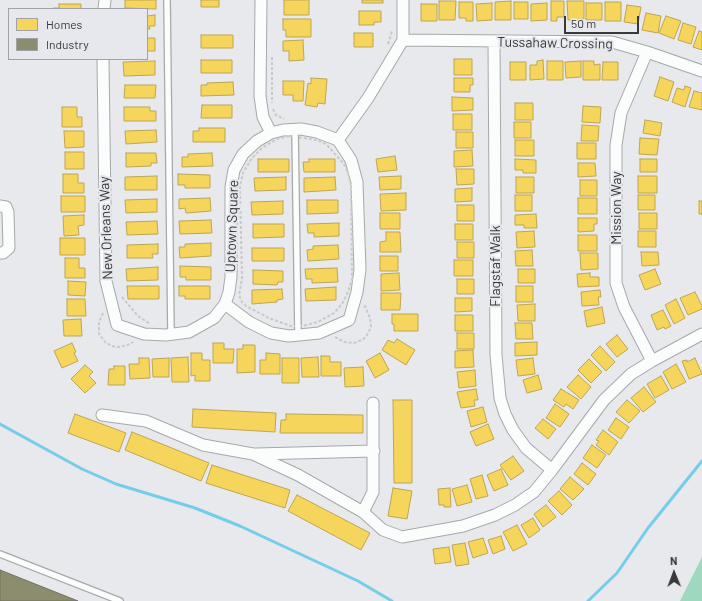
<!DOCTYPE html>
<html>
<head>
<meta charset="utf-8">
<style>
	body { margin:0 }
	#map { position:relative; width:702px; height:601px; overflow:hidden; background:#e7e9ec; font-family:Barlow,sans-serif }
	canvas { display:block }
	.legend { position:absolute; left:8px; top:8px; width:140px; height:52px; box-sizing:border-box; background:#e6e8ed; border:1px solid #a1a2a6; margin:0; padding:5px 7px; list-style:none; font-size:12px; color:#39393b }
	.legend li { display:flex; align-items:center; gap:8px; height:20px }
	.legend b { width:20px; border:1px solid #a1a2a6 }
	.north { position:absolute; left:654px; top:553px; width:40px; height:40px; -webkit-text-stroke:3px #e6e8ed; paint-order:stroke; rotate:359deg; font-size:11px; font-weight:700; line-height:16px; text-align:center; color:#39393b }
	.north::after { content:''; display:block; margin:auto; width:14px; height:18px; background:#39393b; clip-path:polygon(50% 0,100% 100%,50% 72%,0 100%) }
	.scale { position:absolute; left:564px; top:16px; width:75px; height:18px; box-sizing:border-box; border:2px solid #39393b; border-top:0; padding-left:5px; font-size:12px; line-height:14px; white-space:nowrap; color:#39393b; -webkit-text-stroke:3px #e6e8ed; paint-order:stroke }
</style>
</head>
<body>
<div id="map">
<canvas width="702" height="601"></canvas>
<ul class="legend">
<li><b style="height:11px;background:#f6d55c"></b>Homes</li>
<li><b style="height:11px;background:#8c8c6e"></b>Industry</li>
</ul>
<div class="north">N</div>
<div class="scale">50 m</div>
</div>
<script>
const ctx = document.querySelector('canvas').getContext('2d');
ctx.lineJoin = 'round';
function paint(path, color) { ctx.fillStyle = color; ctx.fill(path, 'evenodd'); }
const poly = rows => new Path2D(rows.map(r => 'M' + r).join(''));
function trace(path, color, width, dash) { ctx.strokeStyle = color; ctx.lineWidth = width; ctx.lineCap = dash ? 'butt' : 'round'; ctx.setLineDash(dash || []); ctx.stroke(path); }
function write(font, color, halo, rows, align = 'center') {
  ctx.font = font + ' Barlow,sans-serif'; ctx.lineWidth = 4; ctx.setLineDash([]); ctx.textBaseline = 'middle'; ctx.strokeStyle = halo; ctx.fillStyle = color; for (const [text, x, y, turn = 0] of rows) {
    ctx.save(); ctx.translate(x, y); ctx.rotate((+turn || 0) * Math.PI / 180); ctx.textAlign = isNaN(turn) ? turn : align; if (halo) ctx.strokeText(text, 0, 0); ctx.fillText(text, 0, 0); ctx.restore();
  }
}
const forest = poly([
	[702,557,702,601,680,601]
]);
const homes = poly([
	[125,0,156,0,156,9,125,8,125,0],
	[201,0,219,0,219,7,201,7,201,0],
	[284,0,309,0,309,15,284,15,284,0],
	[362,0,383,0,383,3,362,3,362,0],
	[439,1,456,1,455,20,439,20,439,1],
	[511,1,511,20,495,20,495,2,511,1],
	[551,1,564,1,564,17,557,17,557,21,551,21,551,1],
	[567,1,584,1,584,19,568,20,567,1],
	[459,2,473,2,473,21,466,21,466,18,459,18,459,2],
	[514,2,528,2,528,19,514,19,514,2],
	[605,2,621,2,621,21,605,21,605,2],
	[492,3,492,20,477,21,476,4,492,3],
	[547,3,547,20,531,21,531,4,547,3],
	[586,3,602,3,602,20,586,20,586,3],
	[59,4,81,4,81,9,53,9,53,8,59,8,59,4],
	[421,4,437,4,437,21,421,21,421,4],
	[627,5,641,7,638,24,624,22,627,5],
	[359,11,381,11,381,22,374,22,374,25,359,25,359,11],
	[646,13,661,16,658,33,642,30,646,13],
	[155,15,155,26,149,26,150,29,147,29,147,16,155,15],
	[666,16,681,21,674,39,659,33,666,16],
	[283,19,311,19,311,37,286,37,286,30,283,30,283,19],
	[683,23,696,27,691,44,678,40,683,23],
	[699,31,702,32,702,50,693,47,699,31],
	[354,33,373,33,373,47,354,47,354,33],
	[201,35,233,35,233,48,201,48,201,35],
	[147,38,155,38,155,51,147,51,147,38],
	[303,40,304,60,289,61,289,51,283,51,283,41,303,40],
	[454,59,472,59,472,75,454,75,454,59],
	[201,60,232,60,232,73,201,73,201,60],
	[543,60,544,79,530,80,530,65,537,65,537,61,543,60],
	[155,61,155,75,124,76,123,62,155,61],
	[547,61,563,61,563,80,547,80,547,61],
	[581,61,581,77,566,78,565,62,581,61],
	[583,61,594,61,594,65,600,64,600,80,583,80,583,61],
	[510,62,526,62,526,80,510,80,510,62],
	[603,62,618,62,618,80,602,80,603,62],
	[660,77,674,82,668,101,654,96,660,77],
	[311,78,327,79,325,104,318,103,317,107,305,105,308,83,311,84,311,78],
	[454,78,473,78,473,85,470,85,470,92,454,92,454,78],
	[283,81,304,81,303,101,293,101,293,95,283,95,283,81],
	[233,82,234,95,201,96,201,85,207,85,207,83,233,82],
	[125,85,156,85,155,98,124,98,125,85],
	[685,86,691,88,685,107,672,102,677,88,684,90,685,86],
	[694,91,702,93,702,110,689,107,694,91],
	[452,97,473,98,473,110,452,111,452,97],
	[515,103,533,103,533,120,515,120,515,103],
	[202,105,232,105,232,118,201,118,202,105],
	[583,106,601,107,600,123,582,122,583,106],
	[62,107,77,107,77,117,82,117,82,127,62,127,62,107],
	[124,107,150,107,150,111,156,111,156,121,124,121,124,107],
	[453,114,472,114,472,130,453,130,453,114],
	[645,120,662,123,660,136,643,133,645,120],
	[514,122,531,122,531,138,514,138,514,122],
	[582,125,599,126,598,141,581,141,582,125],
	[199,128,225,128,225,142,193,142,193,131,199,131,199,128],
	[156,130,157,142,126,144,125,131,156,130],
	[64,131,84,131,84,147,65,148,64,131],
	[456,132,473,132,473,148,456,148,456,132],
	[640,138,659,139,657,155,639,154,640,138],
	[515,140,534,140,534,156,515,156,515,140],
	[577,143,596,143,596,159,577,159,577,143],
	[472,150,473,166,454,167,454,151,472,150],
	[65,152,84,152,84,169,65,169,65,152],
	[126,153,156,153,157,163,151,163,151,166,126,167,126,153],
	[212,153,213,166,182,167,182,157,188,157,188,154,212,153],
	[395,156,397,170,378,172,376,159,395,156],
	[258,159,289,159,289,172,258,172,258,159],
	[309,159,335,159,335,172,304,172,303,162,309,162,309,159],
	[515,159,536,160,536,173,523,173,523,170,515,170,515,159],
	[640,159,657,159,657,172,640,172,640,159],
	[578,163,595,163,596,176,578,177,578,163],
	[456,169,474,169,474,184,457,185,456,169],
	[63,174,78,174,78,183,84,183,84,193,63,193,63,174],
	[178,174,210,175,210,188,185,188,185,185,178,185,178,174],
	[157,176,157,190,125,190,125,177,157,176],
	[401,176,401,189,380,190,379,177,401,176],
	[638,176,657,176,657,193,638,193,638,176],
	[286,177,286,190,255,191,254,178,286,177],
	[335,177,336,190,304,192,304,178,335,177],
	[516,177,534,177,534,193,516,193,516,177],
	[580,180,597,180,597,196,580,196,580,180],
	[472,188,472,201,455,202,455,189,472,188],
	[406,193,406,210,381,211,380,194,406,193],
	[515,195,532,195,532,211,515,211,515,195],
	[638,195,655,195,655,210,638,210,638,195],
	[61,196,85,196,85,212,61,212,61,196],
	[210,198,211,211,186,213,185,208,179,209,179,199,210,198],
	[578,198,597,198,597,214,578,214,578,198],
	[157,199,157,212,126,213,125,200,157,199],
	[307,200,338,200,338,213,307,214,307,200],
	[283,201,283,214,252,215,251,202,283,201],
	[699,201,702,201,702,214,699,214,699,201],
	[457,205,474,205,474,221,457,221,457,205],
	[380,213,400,213,400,229,380,229,380,213],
	[639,213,657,213,657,229,639,229,639,213],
	[536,214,537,228,524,228,524,225,515,225,515,215,536,214],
	[84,215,84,225,78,226,79,235,64,236,63,216,84,215],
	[578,218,597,218,597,224,594,224,594,231,578,232,578,218],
	[211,220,212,233,180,234,179,221,211,220],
	[157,221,158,234,127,235,126,222,157,221],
	[339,223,339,236,314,237,314,233,308,233,307,224,339,223],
	[253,224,284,224,284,237,253,238,253,224],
	[455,224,473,224,473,240,455,240,455,224],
	[534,231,535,247,517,248,516,232,534,231],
	[638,231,656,231,656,247,638,247,638,231],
	[386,232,400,232,401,252,380,252,380,242,386,241,386,232],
	[578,235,597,235,597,251,578,251,578,235],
	[60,238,85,238,85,255,60,255,60,238],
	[457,242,474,242,474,258,457,258,457,242],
	[211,243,211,256,180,258,179,247,185,247,185,244,211,243],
	[158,244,158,254,152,254,153,258,127,258,127,245,158,244],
	[338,245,339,259,308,261,307,250,313,249,313,246,338,245],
	[252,248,284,248,284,261,252,261,252,248],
	[532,250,533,266,516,266,515,251,532,250],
	[641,252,658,252,659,265,642,266,641,252],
	[580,253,598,253,598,269,581,270,580,253],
	[380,256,398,256,398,271,380,271,380,256],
	[65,258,79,258,79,268,85,268,85,278,65,278,65,258],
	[454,260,473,260,473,276,454,276,454,260],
	[180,266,211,267,211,280,186,280,186,277,180,277,180,266],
	[158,267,158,280,127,281,126,269,158,267],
	[337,268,338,282,312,283,312,279,306,279,305,269,337,268],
	[518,269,535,269,535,283,518,283,518,269],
	[655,269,661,284,645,290,639,275,655,269],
	[253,270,283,271,283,282,278,282,277,285,253,284,253,270],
	[399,273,400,290,381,291,381,274,399,273],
	[590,273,590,277,599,277,599,286,578,287,577,274,590,273],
	[457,279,474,279,474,294,457,294,457,279],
	[68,281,86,282,85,296,68,295,68,281],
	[127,286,159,286,159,299,128,299,127,286],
	[179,286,210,286,210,299,185,299,185,296,179,296,179,286],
	[516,286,533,286,533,302,516,302,516,286],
	[336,287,336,300,306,301,305,289,336,287],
	[282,289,283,299,277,300,277,302,252,304,252,290,282,289],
	[600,290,601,297,598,297,599,305,582,306,581,292,600,290],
	[695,292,702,306,702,309,688,315,680,298,695,292],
	[381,293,401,293,400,310,381,310,381,293],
	[455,298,472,298,472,311,455,312,455,298],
	[67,299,85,299,86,316,67,316,67,299],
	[676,299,685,318,674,324,665,305,676,299],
	[535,304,535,321,518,321,517,305,535,304],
	[602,307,605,323,587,327,584,311,602,307],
	[663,310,671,326,665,329,664,327,657,330,651,315,663,310],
	[392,314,418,314,418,331,394,331,394,324,392,324,392,314],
	[455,315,473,315,473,331,455,331,455,315],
	[81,319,82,336,64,336,63,320,81,319],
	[515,323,532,323,533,339,516,339,515,323],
	[457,333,474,333,474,349,457,349,457,333],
	[617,335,628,349,617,357,606,344,617,335],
	[397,339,415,350,406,365,382,350,388,340,394,343,397,339],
	[537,342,537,355,515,356,515,343,537,342],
	[72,343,76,352,74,353,78,361,62,368,54,351,72,343],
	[213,343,224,343,224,349,234,349,233,363,213,363,213,343],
	[243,345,255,345,255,372,237,373,237,349,243,349,243,345],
	[600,346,615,362,606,371,591,355,600,346],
	[473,350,474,367,455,368,455,351,473,350],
	[191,353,202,353,202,360,210,360,210,381,195,381,195,375,191,376,191,353],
	[266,353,280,354,280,374,260,374,260,360,266,360,266,353],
	[380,353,389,370,375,378,366,361,380,353],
	[321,356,330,356,330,362,341,362,341,376,321,376,321,356],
	[188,357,189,382,172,382,171,358,188,357],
	[318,357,319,377,302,377,301,358,318,357],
	[139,358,149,358,150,378,130,379,129,364,139,364,139,358],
	[169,358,169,377,153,377,152,359,169,358],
	[282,358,299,358,299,383,282,383,282,358],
	[533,358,535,374,518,376,516,360,533,358],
	[695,358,702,374,689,379,682,361,687,360,687,362,695,358],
	[589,359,602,372,591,383,578,370,589,359],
	[676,364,686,382,672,389,663,372,676,364],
	[85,365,93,372,89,376,96,383,85,393,71,379,85,365],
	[114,366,125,366,125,385,108,385,109,369,114,369,114,366],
	[363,367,364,386,345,387,344,368,363,367],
	[475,370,476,386,459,388,457,372,475,370],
	[538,375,542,389,527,393,523,380,538,375],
	[578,375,591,387,581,399,567,387,578,375],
	[661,376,669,390,655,398,647,384,661,376],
	[644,387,656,402,643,412,631,398,644,387],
	[476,389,478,400,474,400,475,406,461,408,457,392,476,389],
	[561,389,579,400,573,409,566,404,564,407,553,400,561,389],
	[393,400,412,400,412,483,394,483,393,400],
	[627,400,640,411,629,423,616,412,627,400],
	[555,404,569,414,560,427,546,418,555,404],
	[483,407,487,422,471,427,467,411,483,407],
	[193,409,276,413,275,432,192,427,193,409],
	[75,414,126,433,119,452,68,433,75,414],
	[286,414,363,415,363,433,280,433,281,420,286,420,286,414],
	[616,418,629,427,621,439,608,430,616,418],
	[543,419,556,429,548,439,535,428,543,419],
	[488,424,494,439,476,446,470,432,488,424],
	[603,430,618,442,609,455,596,445,599,441,596,440,603,430],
	[132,432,209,463,201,481,125,450,132,432],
	[592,445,606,455,597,468,583,458,592,445],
	[513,456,524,471,511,480,500,465,513,456],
	[582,463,596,474,588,485,574,474,582,463],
	[212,465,290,490,285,508,206,483,212,465],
	[501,469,508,485,494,491,487,475,501,469],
	[482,475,488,496,476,499,470,479,482,475],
	[570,477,584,489,573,500,560,489,570,477],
	[467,485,472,502,457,506,452,489,467,485],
	[393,488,412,491,407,519,388,516,393,488],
	[450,488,451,507,444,507,444,505,439,505,438,489,450,488],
	[559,491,572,505,562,515,548,501,559,491],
	[297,495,370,533,361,550,288,511,297,495],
	[546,505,556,517,543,527,534,514,546,505],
	[533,518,540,530,529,538,521,525,533,518],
	[517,525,527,544,513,551,503,532,517,525],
	[501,536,505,549,493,554,488,540,501,536],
	[483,538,488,553,473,558,468,542,483,538],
	[465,543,469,564,456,566,452,545,465,543],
	[449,547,451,562,435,564,433,549,449,547]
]);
const industry = poly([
	[0,570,78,601,0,601,0,570]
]);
const stream = poly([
	[0,424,82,469,116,484,195,508,240,526,358,581,392,601],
	[588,601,617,573,648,528,702,461]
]);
const path = poly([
	[388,44,392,31],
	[272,57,272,103],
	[273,109,276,115,284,119],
	[289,136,317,140,326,144,344,164,348,173,351,185,352,279,348,292,342,304,334,313,318,322,302,326,291,326,269,318,246,306,242,302,239,295,242,279,240,186,243,173,252,158,262,148,277,139,289,136],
	[122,297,138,316,150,324],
	[103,313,99,322,99,334,105,342,112,346,119,347,128,345,133,342],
	[335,337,344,342,354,343,362,340,366,337,371,327,370,318,364,304]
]);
const service = poly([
	[167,0,171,334],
	[295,129,298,335],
	[0,554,120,601]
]);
const minor = poly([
	[261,0,260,96,263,117,271,133],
	[104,9,105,0],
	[403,40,612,42,647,52,702,71],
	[494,41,496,355,500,398,505,414,513,430,526,448,552,470],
	[647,52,621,113,616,145,616,283,624,307,652,361],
	[103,59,106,281,117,325,144,334,166,335,189,332,214,318,225,304],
	[301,129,317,132,338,140,351,160,357,182,360,270,357,292,349,320,319,333,289,336,271,333,249,322,225,304,229,292,231,277,231,187,234,170,243,154,257,141,271,133,283,130,301,129],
	[338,140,368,98,403,40,403,0],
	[0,206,6,207,8,212,9,248,3,253,0,253],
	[102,415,146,421,203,445,253,454,298,475,363,512,383,530,402,537,463,526,495,515,515,505,534,492,552,470,604,400,631,374,652,361,702,334],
	[256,454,374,451],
	[363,512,373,492,373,403]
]);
const streetNames = [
	["Tussahaw Crossing",555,43,1],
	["Mission Way",616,208,-90],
	["Uptown Square",232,226,-88],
	["New Orleans Way",106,228,-92],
	["Flagstaf Walk",495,266,-90]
];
paint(forest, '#9ed8bf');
paint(homes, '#f6d55c');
trace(homes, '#bda652', 1);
paint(industry, '#8c8c6e');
trace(industry, '#73735f', 1);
trace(stream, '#75cdea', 3);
trace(service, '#a7a8aa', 8);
trace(minor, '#a7a8aa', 13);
trace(path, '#c9c9ca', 2, [3, 2]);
trace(service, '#fbfcfc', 5.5);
trace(minor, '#fbfcfc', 11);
write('14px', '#39393b', '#e6e8ed', streetNames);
</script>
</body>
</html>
